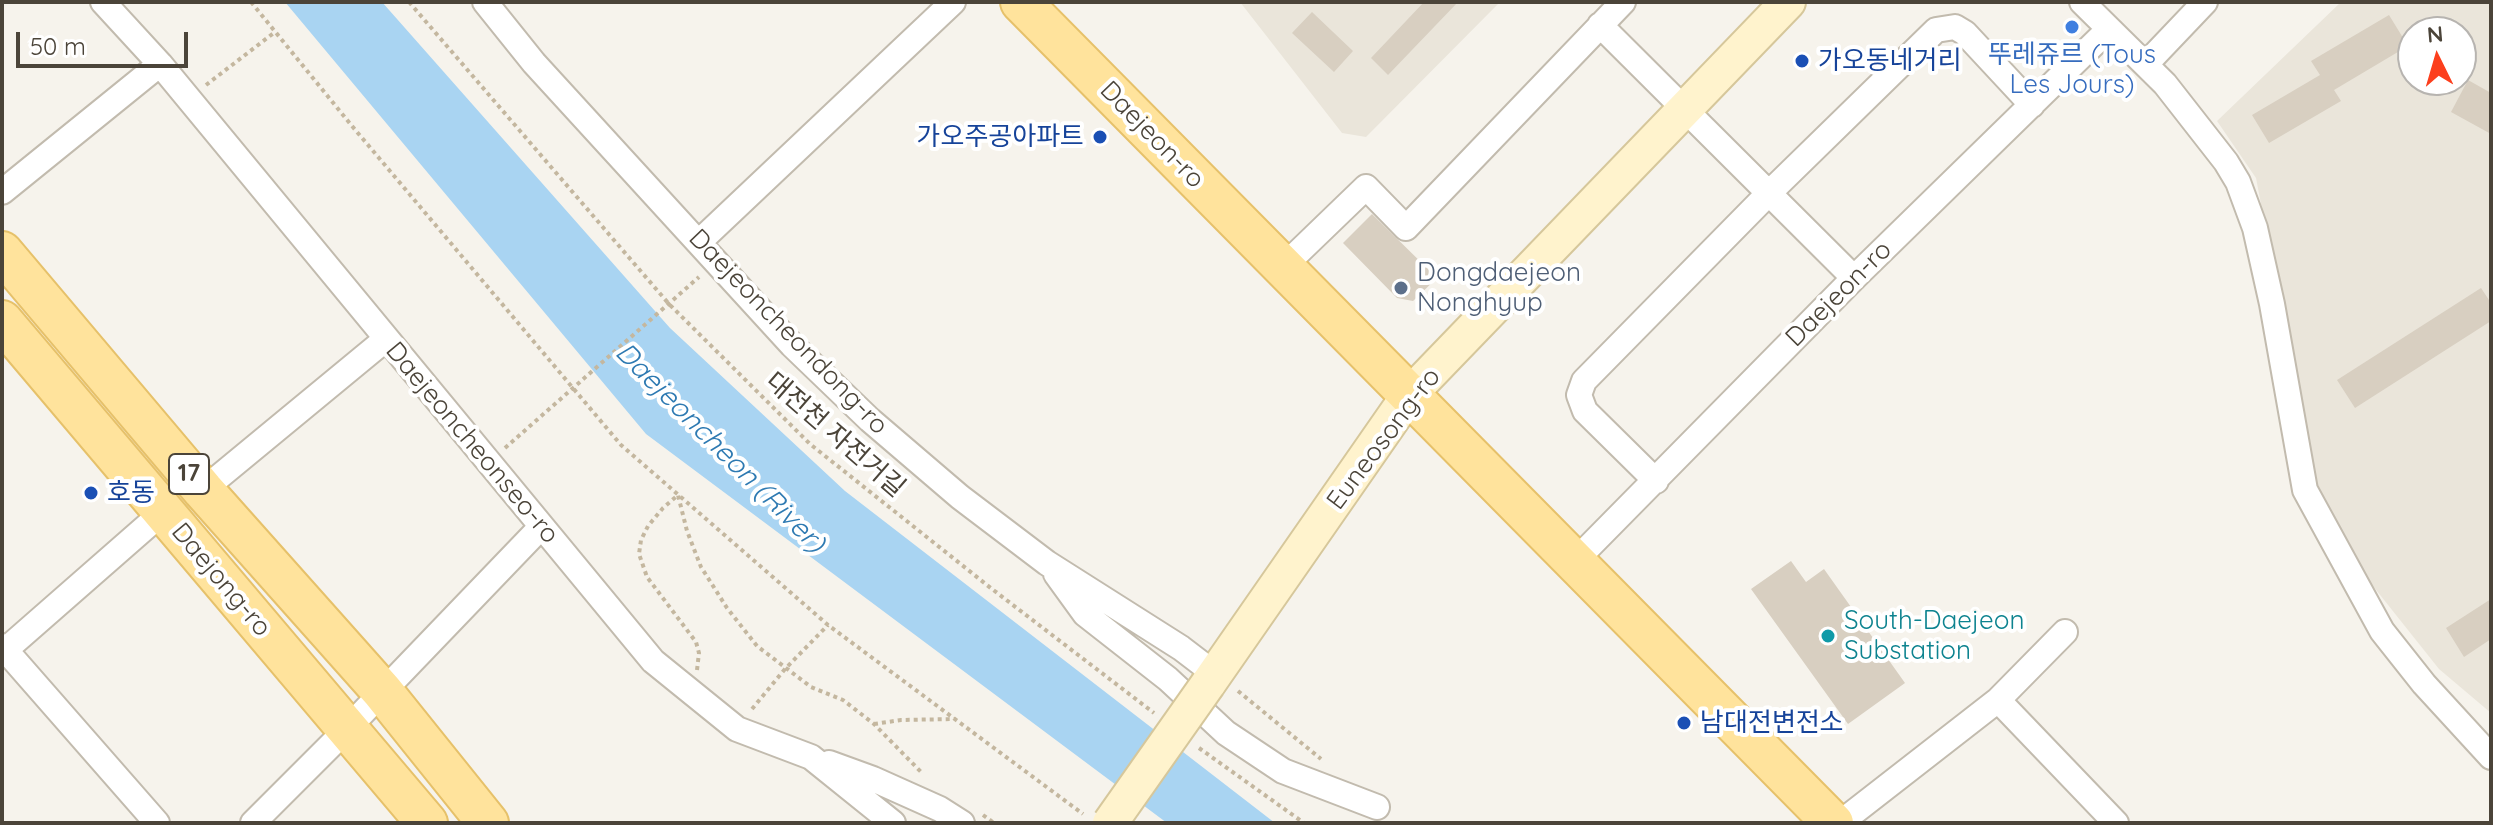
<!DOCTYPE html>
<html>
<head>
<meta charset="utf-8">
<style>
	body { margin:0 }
	#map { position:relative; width:2493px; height:825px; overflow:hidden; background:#f6f3ec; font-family:Quicksand,sans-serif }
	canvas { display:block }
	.frame { position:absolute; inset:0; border:4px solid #4b4439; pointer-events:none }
	.north { position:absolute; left:2397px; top:16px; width:80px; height:80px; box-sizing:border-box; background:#fff; border:2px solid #b7b4b0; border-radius:50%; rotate:355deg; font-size:22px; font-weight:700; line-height:32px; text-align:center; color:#4b4439 }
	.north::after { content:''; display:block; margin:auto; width:28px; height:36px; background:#fc3f1d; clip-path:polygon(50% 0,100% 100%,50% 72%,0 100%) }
	.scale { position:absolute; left:16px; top:32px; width:172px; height:36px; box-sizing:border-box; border:4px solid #4b4439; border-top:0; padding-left:10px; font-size:24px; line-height:28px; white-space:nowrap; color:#4b4439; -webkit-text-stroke:6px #fff; paint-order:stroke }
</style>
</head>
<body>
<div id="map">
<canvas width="2493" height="825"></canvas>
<div class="frame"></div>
<div class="north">N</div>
<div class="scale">50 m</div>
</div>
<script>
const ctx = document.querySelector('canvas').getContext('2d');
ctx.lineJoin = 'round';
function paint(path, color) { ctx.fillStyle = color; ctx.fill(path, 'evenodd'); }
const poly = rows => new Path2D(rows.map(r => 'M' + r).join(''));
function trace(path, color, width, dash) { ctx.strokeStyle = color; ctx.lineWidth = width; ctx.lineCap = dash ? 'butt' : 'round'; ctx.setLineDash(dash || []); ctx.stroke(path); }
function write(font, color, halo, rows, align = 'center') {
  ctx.font = font + ' Quicksand,"Noto Sans KR",sans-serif'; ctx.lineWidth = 8; ctx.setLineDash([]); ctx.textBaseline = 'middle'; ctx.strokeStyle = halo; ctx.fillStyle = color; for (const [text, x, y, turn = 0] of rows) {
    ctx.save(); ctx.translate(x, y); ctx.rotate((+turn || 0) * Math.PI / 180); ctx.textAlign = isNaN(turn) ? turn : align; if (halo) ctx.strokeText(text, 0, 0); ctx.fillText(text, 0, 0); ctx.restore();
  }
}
const residential = poly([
	[1240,2,1500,2,1366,137,1342,133],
	[2341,2,2491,2,2491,713,2439,669,2322,522,2256,178,2217,121],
	[2413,32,2461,32,2461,80,2413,80]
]);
const water = poly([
	[285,2,382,2,670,328,845,491,1275,823,1167,823,646,434]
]);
const building = poly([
	[1424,2,1458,2,1388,75,1371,58],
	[1312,12,1353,51,1334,72,1292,33],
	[2389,15,2408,46,2334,90,2341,101,2269,143,2252,115,2320,75,2311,61],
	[2468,80,2491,93,2491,134,2451,112],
	[1372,214,1437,278,1413,301,1397,298,1343,243],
	[2481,288,2491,303,2491,321,2355,408,2337,380],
	[1791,561,1806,582,1824,569,1905,683,1848,724,1751,589],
	[2491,599,2491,639,2464,657,2446,628]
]);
const path = poly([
	[251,2,352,126,621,445,828,625,1083,814],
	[409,2,669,304,810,444,992,589,1154,713],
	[206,85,275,32],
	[505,448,699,277],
	[697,670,699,653,696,642,647,577,639,554,641,540,648,526,663,508,678,495,687,531,701,567,727,608,757,646,811,687,843,700,874,724,923,774],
	[1238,691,1321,759],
	[752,709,785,669,828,625],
	[874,724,901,720,955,719],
	[1199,748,1304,823],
	[983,815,994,823]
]);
const minor = poly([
	[103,2,160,64,653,661,737,729,811,757,893,823],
	[485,2,534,63,792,345,870,420,960,497,1047,563,1181,648,1215,674],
	[2082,2,2165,84,2226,162,2238,182,2255,228,2272,304,2305,490,2382,631,2424,684,2491,757],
	[1600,25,1854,278],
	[2146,64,2205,2],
	[2,192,160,64],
	[699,242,953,2],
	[1282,268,1366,187,1406,228,1623,2],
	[1656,481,1585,411,1579,395,1584,381,1769,193,1936,30,1955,27,1965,33,2032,105],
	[203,490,386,339],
	[1573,563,1854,278,2109,29],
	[1056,574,1085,614,1168,679,1226,733,1283,771,1377,807],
	[2,646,157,823],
	[2,653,163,512],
	[1998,700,2116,823],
	[829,763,873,779,940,809,962,823],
	[253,823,347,729,541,527],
	[1840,823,1998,700,2065,632]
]);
const secondary = poly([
	[1208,684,1409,395,1788,2]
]);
const primary = poly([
	[1021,2,1833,823],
	[2,252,203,490,382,691,488,823],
	[2,321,427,823]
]);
const secondaryBridge = poly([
	[1110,823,1208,684]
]);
const markers = [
	[2072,27,8,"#3f7fe0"],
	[1802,61,8,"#1a4fb4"],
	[1100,137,8,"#1a4fb4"],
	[1401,288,8,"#5c6f8a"],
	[91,493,8,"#1a4fb4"],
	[1828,636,8,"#0f9aa8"],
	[1684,723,8,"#1a4fb4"]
];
const shields = [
	[189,474,40]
];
const shieldNames = [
	["17",189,474]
];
const shopNames = [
	["뚜레쥬르 (Tous",2072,55],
	["Les Jours)",2072,85]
];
const transitNames = [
	["가오동네거리",1818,61],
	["가오주공아파트",1084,137,"right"],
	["호동",107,493],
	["남대전변전소",1700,723]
];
const streetNames = [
	["Daejeon-ro",1152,135,46],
	["Daejeon-ro",1839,294,-45],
	["Daejeoncheondong-ro",788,332,46],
	["대전천 자전거길",835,435,41],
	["Euneosong-ro",1384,439,-53],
	["Daejeoncheonseo-ro",472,443,50],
	["Daejong-ro",221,580,50]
];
const serviceNames = [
	["Dongdaejeon",1417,273],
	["Nonghyup",1417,303]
];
const cultureNames = [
	["South-Daejeon",1844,621],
	["Substation",1844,651]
];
const waterNames = [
	["Daejeoncheon (River)",720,448,45]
];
paint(residential, '#eae5da');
paint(water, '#a9d4f2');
paint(building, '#d8cfc1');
trace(minor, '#c2bbae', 28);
trace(secondary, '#d6c79b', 38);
trace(primary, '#e6c16a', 44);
trace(path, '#c4b79f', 4, [4, 4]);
trace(minor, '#fff', 24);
trace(secondary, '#fff3cd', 34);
trace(primary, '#ffe39c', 40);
trace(secondaryBridge, '#d6c79b', 38, []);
trace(secondaryBridge, '#fff3cd', 34);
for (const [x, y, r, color] of markers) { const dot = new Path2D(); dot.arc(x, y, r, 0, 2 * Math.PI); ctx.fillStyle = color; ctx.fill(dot); trace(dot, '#fff', 3); }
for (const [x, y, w] of shields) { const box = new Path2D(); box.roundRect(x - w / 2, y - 20, w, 40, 6); ctx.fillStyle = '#fff'; ctx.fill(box); trace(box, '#4b4439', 2); }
write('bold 24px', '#4b4439', null, shieldNames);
write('26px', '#366cbe', '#fff', shopNames);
write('26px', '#164399', '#fff', transitNames, 'left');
write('26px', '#4b4439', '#fff', streetNames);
write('26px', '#4e5e75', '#fff', serviceNames, 'left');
write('26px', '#0d838f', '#fff', cultureNames, 'left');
write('italic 28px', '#2e7ab2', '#fff', waterNames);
</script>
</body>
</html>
